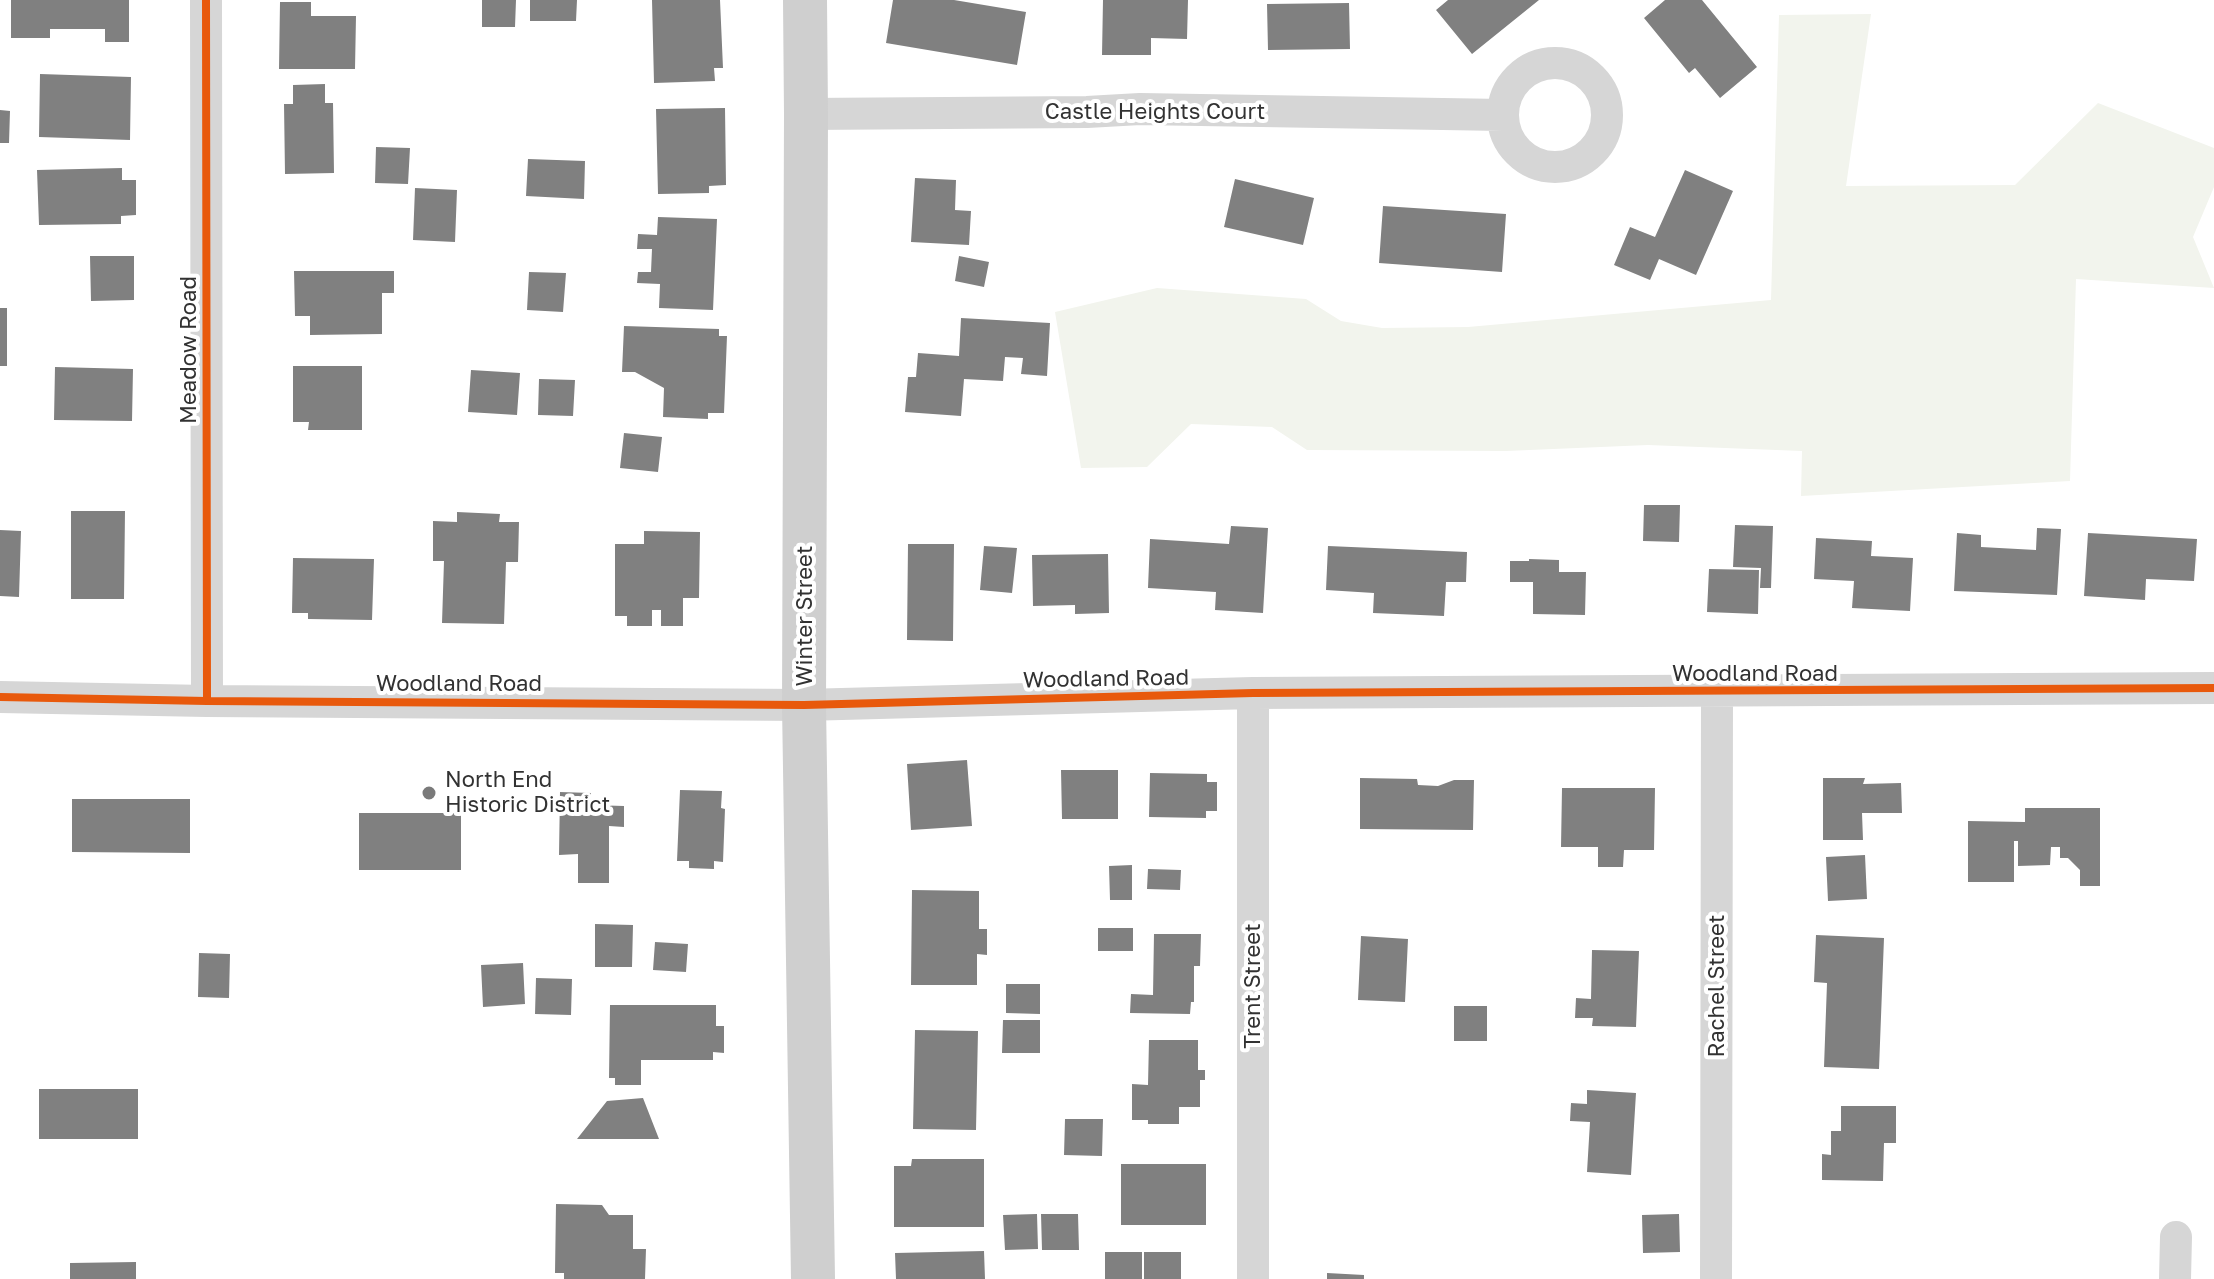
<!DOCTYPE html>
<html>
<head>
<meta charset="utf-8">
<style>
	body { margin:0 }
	canvas { display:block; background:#fff }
</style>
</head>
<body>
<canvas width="2214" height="1279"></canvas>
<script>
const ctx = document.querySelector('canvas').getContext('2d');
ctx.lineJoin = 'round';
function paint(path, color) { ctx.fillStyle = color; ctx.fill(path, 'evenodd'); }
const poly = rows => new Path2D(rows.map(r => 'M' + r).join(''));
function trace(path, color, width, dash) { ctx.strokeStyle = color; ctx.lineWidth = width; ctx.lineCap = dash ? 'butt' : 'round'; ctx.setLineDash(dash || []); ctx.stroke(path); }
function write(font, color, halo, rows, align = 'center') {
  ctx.font = font + ' "Golos Text",sans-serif'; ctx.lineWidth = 8; ctx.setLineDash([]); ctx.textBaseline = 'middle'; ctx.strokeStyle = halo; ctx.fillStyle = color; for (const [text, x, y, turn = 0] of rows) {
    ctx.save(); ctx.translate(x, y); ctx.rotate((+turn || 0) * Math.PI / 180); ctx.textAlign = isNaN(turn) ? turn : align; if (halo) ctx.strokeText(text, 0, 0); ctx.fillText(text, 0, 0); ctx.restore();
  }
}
const green = poly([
	[1871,14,1846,186,2015,185,2098,103,2214,148,2214,187,2193,237,2214,288,2076,279,2070,481,1801,496,1802,451,1648,445,1506,451,1307,450,1272,427,1191,424,1147,467,1081,468,1055,312,1157,288,1306,299,1341,321,1382,328,1468,327,1771,300,1779,15]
]);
const building = poly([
	[11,0,129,0,129,42,105,42,105,29,50,29,50,38,11,38],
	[482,0,516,0,515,27,482,27],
	[530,0,577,0,576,21,530,21],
	[652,0,720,0,723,68,714,68,715,81,654,83],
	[893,0,954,0,1026,12,1017,65,886,43],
	[1103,0,1188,0,1187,39,1151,38,1151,55,1102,55],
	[1448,0,1539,0,1472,54,1436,10],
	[1665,0,1702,0,1757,67,1720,98,1695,68,1689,73,1644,18],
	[280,2,311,2,311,16,356,16,355,69,279,69],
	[1349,3,1350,49,1268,50,1267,4],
	[40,74,131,77,130,140,39,137],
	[325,84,325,103,333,103,334,173,285,174,284,104,293,104,293,85],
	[725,108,726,185,709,186,709,193,658,194,656,109],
	[0,110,10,111,9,143,0,143],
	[376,147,410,148,408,184,375,183],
	[528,159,585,161,584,199,526,196],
	[122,168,122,180,136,180,136,215,121,216,121,224,39,225,37,170],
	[1685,170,1733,191,1696,275,1659,259,1650,280,1614,265,1630,227,1655,237],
	[915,178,956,180,955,210,971,211,969,245,911,242],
	[1235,179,1314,198,1303,245,1224,227],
	[415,188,457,190,455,242,413,240],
	[1383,206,1506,214,1502,272,1379,263],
	[658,217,717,219,713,310,659,308,660,284,637,283,638,272,651,272,652,249,637,249,638,234,657,235],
	[90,256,134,256,134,300,91,301],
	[959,256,989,262,984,287,955,281],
	[294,271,394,271,394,293,382,293,382,334,310,335,310,316,295,316],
	[529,272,566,273,563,312,527,310],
	[0,308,7,308,7,366,0,366],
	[961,318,1050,323,1047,376,1021,374,1023,358,1005,357,1003,381,964,379,961,416,905,412,908,377,916,377,918,353,959,356],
	[624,326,719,329,719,336,727,336,724,413,708,413,708,419,663,417,664,388,635,372,622,372],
	[293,366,362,366,362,430,308,430,309,422,293,422],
	[55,367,133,369,132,421,54,420],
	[471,370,520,373,517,415,468,412],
	[539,379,575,380,573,416,538,415],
	[624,433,662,437,658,472,620,468],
	[1644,505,1680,505,1679,542,1643,541],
	[71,511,125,511,124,599,71,599],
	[457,512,500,514,499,522,519,522,518,562,506,562,504,624,442,623,444,561,433,561,433,521,457,522],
	[1735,525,1773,526,1771,588,1760,588,1761,568,1733,567],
	[1231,526,1268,528,1263,613,1215,610,1216,592,1148,588,1150,539,1229,544],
	[2037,528,2061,529,2057,595,1954,591,1957,533,1981,535,1981,547,2036,550],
	[0,530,21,531,19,597,0,596],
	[644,531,700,532,699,598,683,598,683,626,661,626,661,610,652,610,652,626,627,626,627,616,615,616,615,544,644,544],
	[2088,533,2197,539,2194,581,2146,579,2145,600,2084,596],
	[1816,538,1872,541,1871,556,1913,558,1910,611,1852,608,1854,581,1814,579],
	[908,544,954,544,953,641,907,640],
	[984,546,1017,548,1012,593,980,590],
	[1328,546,1467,552,1466,582,1446,582,1444,616,1373,613,1374,593,1326,590],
	[1108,554,1109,613,1075,614,1075,605,1033,606,1032,555],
	[293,558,374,559,372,620,308,619,308,613,292,613],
	[1529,559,1559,560,1559,572,1586,572,1585,615,1533,614,1533,582,1510,582,1510,561,1529,561],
	[1709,569,1759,570,1758,614,1707,612],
	[967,760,972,826,911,830,907,764],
	[1061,770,1118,770,1118,819,1062,819],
	[1150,773,1207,774,1207,782,1217,782,1217,811,1206,811,1206,818,1149,817],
	[1360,778,1417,779,1418,785,1438,786,1454,780,1474,780,1473,830,1360,829],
	[1823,778,1865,778,1863,784,1901,783,1902,813,1862,813,1863,840,1823,840],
	[1562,788,1655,788,1654,850,1624,850,1623,867,1598,867,1598,847,1561,847],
	[680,790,722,791,721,808,725,809,723,862,714,861,714,869,689,868,689,861,677,861],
	[560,792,591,793,591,805,624,806,624,827,609,826,609,883,578,883,578,854,559,855],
	[72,799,190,799,190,853,72,852],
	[2025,808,2100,808,2100,886,2080,886,2080,870,2068,858,2060,858,2060,847,2051,847,2050,865,2018,866,2018,841,2014,841,2014,882,1968,882,1968,821,2025,822],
	[359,813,461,813,461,870,359,870],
	[1865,855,1867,899,1828,901,1826,857],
	[1132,865,1132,900,1110,900,1109,866],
	[1148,869,1181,870,1180,890,1147,889],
	[912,890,979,891,979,929,987,929,987,955,977,954,977,985,911,985],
	[595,924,633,925,632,967,595,967],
	[1098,928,1133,928,1133,951,1098,951],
	[1154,934,1201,934,1200,966,1194,966,1194,1002,1191,1002,1190,1014,1130,1013,1131,994,1153,995],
	[1816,935,1884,938,1879,1069,1824,1067,1827,983,1814,982],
	[1361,936,1408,939,1405,1002,1358,1000],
	[655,942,688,944,686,972,653,970],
	[1592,950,1639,951,1636,1027,1592,1026,1593,1018,1575,1018,1576,998,1591,999],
	[199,953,230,954,229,998,198,997],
	[523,963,525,1004,483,1007,481,965],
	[536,978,572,979,571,1015,535,1014],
	[1006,984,1040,984,1040,1014,1006,1013],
	[610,1005,716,1005,716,1026,724,1026,724,1053,713,1052,713,1060,641,1060,641,1085,615,1085,615,1078,609,1078],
	[1454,1006,1487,1006,1487,1041,1454,1041],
	[1003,1020,1040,1020,1040,1053,1002,1053],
	[915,1030,978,1031,976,1130,913,1129],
	[1149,1040,1198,1040,1198,1070,1205,1070,1205,1080,1200,1080,1200,1107,1179,1107,1179,1124,1148,1124,1148,1120,1132,1120,1132,1084,1148,1085],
	[39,1089,138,1089,138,1139,39,1139],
	[1587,1090,1636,1093,1631,1175,1587,1172,1590,1122,1570,1121,1571,1103,1587,1104],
	[643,1098,659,1139,577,1139,607,1101],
	[1841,1106,1896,1106,1896,1143,1884,1143,1883,1181,1822,1180,1822,1154,1831,1155,1831,1131,1841,1131],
	[1065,1119,1103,1119,1102,1156,1064,1155],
	[912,1159,984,1159,984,1227,894,1227,894,1166,911,1166],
	[1121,1164,1206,1164,1206,1225,1121,1225],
	[556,1204,602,1205,609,1215,633,1215,633,1249,646,1249,645,1279,564,1279,564,1273,555,1273],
	[1037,1214,1038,1249,1005,1250,1003,1215],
	[1041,1214,1078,1214,1079,1250,1042,1250],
	[1679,1214,1680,1252,1643,1253,1642,1215],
	[984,1251,985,1279,896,1279,895,1253],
	[1105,1252,1142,1252,1142,1279,1105,1279],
	[1144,1252,1181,1252,1181,1279,1144,1279],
	[136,1262,136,1279,70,1279,70,1263],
	[1327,1273,1364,1275,1364,1279,1327,1279]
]);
const minor = poly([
	[206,0,207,701],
	'1503 115a52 52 0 1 1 104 0a52 52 0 1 1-104 0Z',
	[806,114,1087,112,1140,109,1503,115],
	[1253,693,1253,1279],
	[0,697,207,701,804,705,1253,693,2214,688],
	[1716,1279,1717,692],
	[2175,1279,2176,1237]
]);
const secondary = poly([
	[805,0,806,114,804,705,813,1279]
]);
const cycleway = poly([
	[206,0,207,701],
	[0,697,207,701,804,705,1253,693,2214,688]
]);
const markers = [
	[429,793,8,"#7a7a7a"]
];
const streetNames = [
	["Castle Heights Court",1155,112],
	["Meadow Road",189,350,-90],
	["Winter Street",805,616,-90],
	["Woodland Road",1755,674],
	["Woodland Road",1106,679,-1],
	["Woodland Road",459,684],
	["Trent Street",1253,986,-90],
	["Rachel Street",1717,986,-90]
];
const poiNames = [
	["North End",445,780],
	["Historic District",445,805]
];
paint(green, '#f2f4ed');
paint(building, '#808080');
trace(minor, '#d6d6d6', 32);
trace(secondary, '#cfcfcf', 44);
trace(cycleway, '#e8590c', 8);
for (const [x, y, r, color] of markers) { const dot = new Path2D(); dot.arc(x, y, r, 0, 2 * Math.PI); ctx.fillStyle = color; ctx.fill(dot); trace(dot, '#fff', 3); }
write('22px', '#323232', '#fff', streetNames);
write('22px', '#323232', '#fff', poiNames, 'left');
</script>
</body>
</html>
